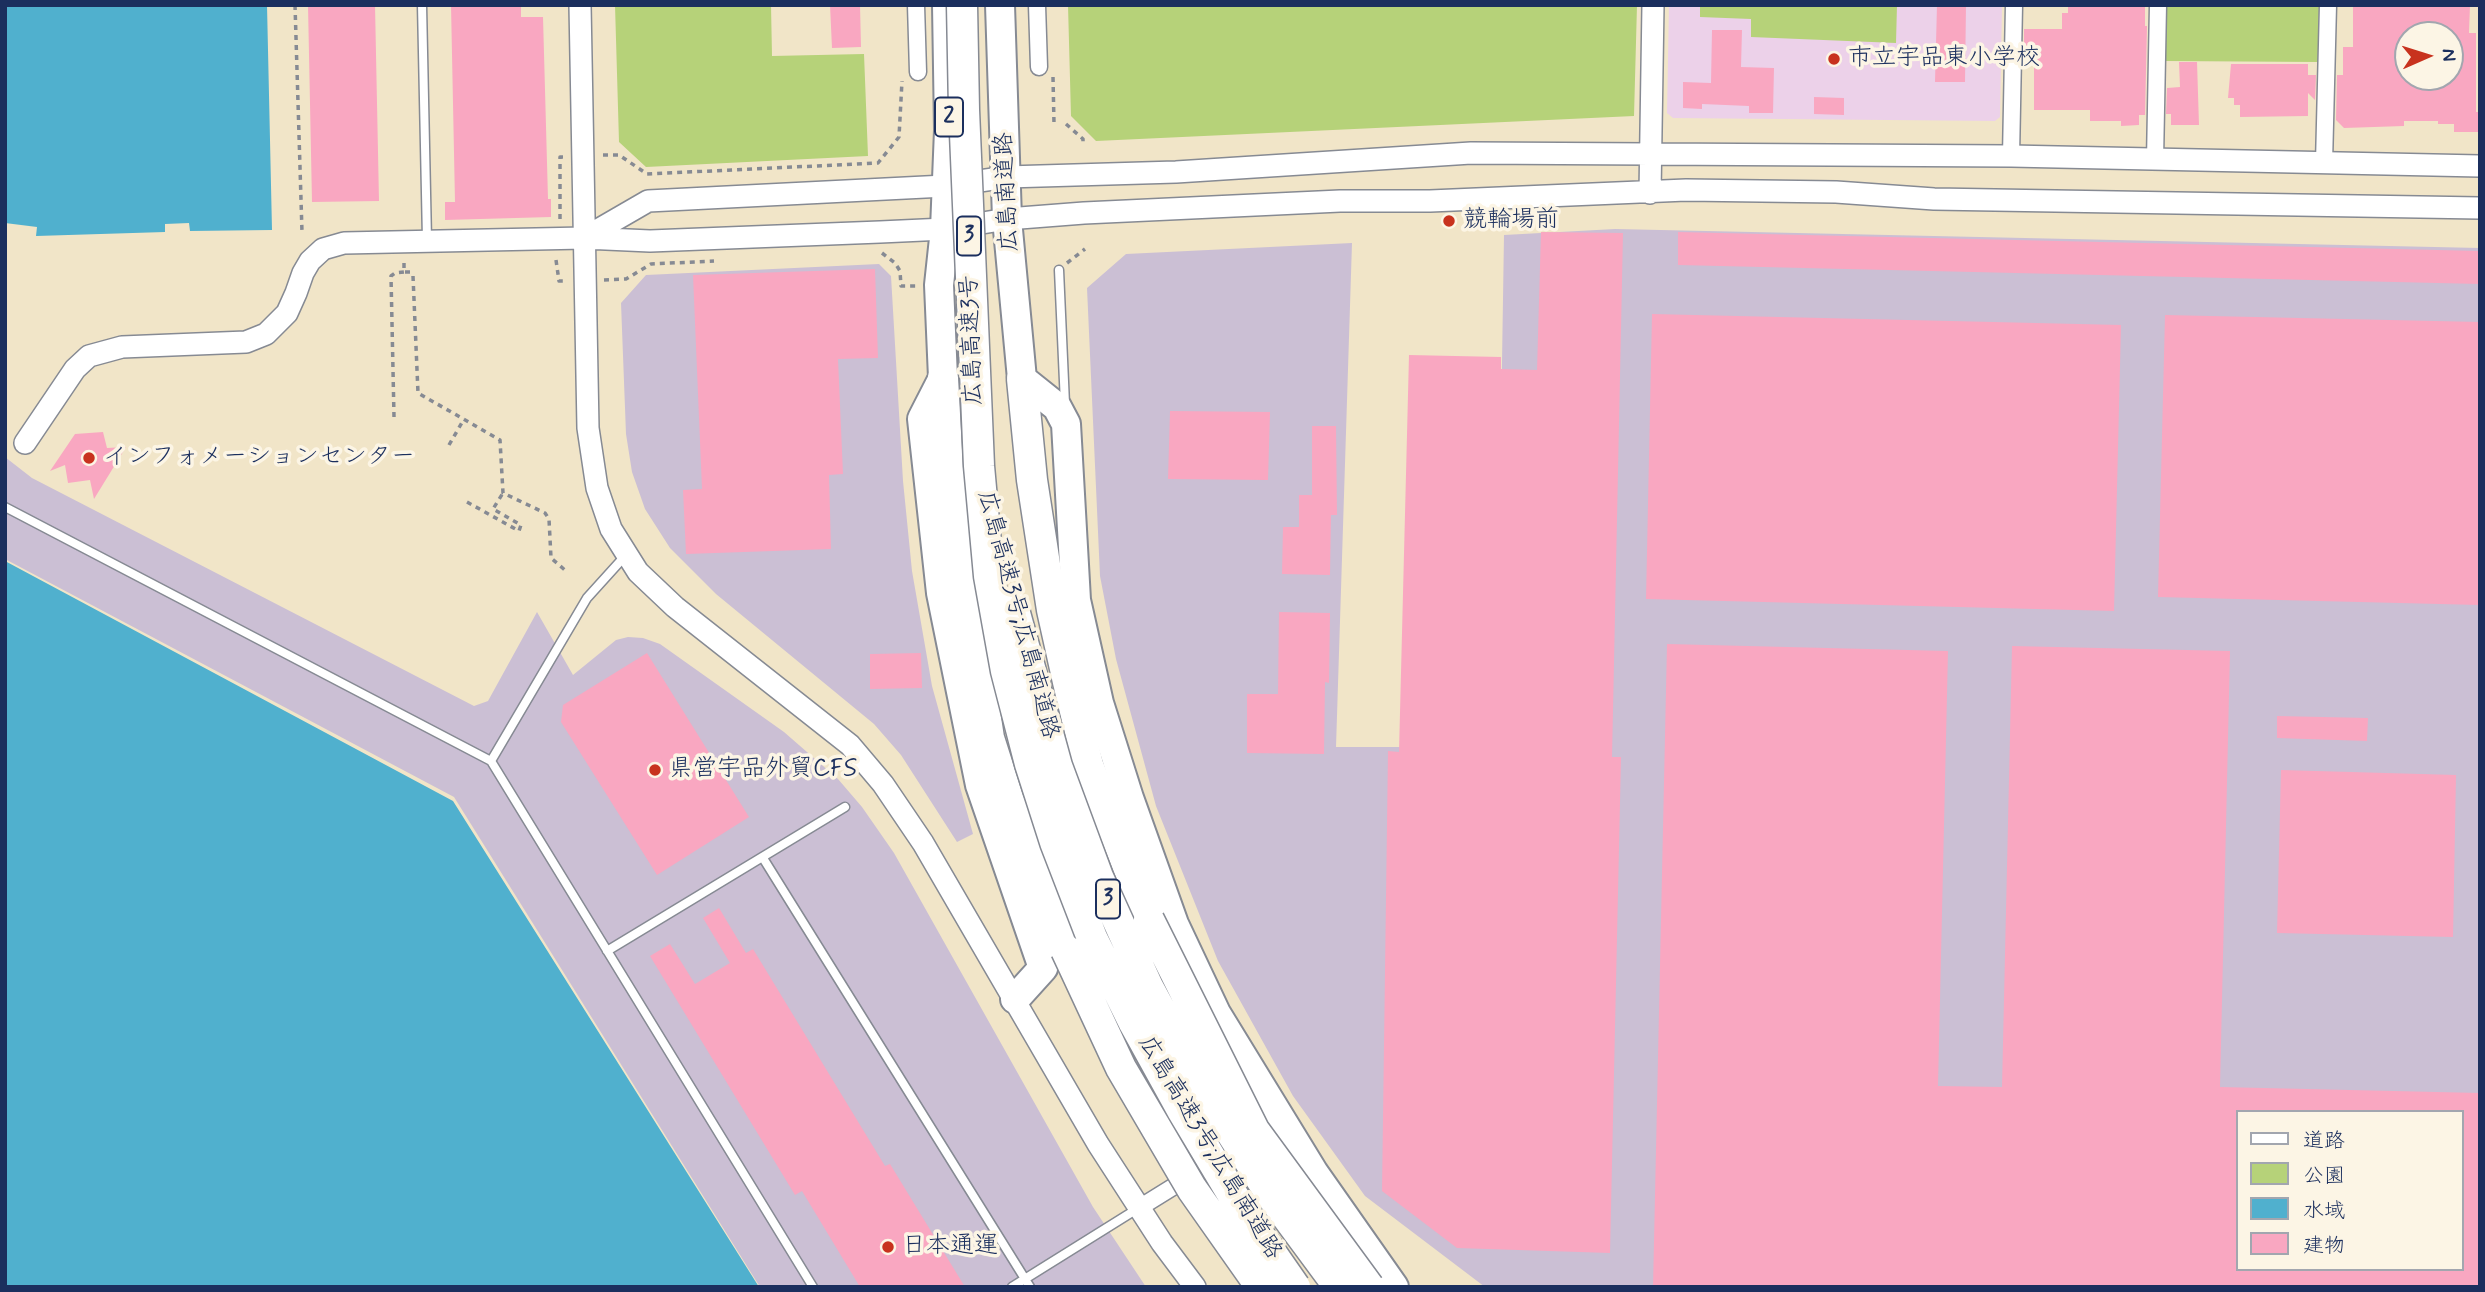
<!DOCTYPE html>
<html>
<head>
<meta charset="utf-8">
<style>
	body { margin:0 }
	#map { position:relative; width:2485px; height:1292px; overflow:hidden; background:#f1e5c8; font-family:Mynerve,"Klee One",sans-serif }
	canvas { display:block }
	.frame { position:absolute; inset:0; border:7px solid #1b2f5e; pointer-events:none }
	.legend { position:absolute; left:2236px; top:1110px; width:228px; height:161px; box-sizing:border-box; background:#fcf5e5; border:2px solid #a2a6af; margin:0; padding:9px 12px; list-style:none; font-size:21px; color:#1b2f5e }
	.legend li { display:flex; align-items:center; gap:14px; height:35px }
	.legend b { width:35px; border:2px solid #a2a6af }
	.north { position:absolute; left:2394px; top:21px; width:70px; height:70px; box-sizing:border-box; background:#fcf5e5; border:2px solid #a2a6af; border-radius:50%; rotate:87deg; font-size:19px; font-weight:700; line-height:28px; text-align:center; color:#1b2f5e }
	.north::after { content:''; display:block; margin:auto; width:24px; height:32px; background:#c8321e; clip-path:polygon(50% 0,100% 100%,50% 72%,0 100%) }
</style>
</head>
<body>
<div id="map">
<canvas width="2485" height="1292"></canvas>
<div class="frame"></div>
<ul class="legend">
<li><b style="height:9px;background:#fff"></b>道路</li>
<li><b style="height:19px;background:#b6d279"></b>公園</li>
<li><b style="height:19px;background:#50b0ce"></b>水域</li>
<li><b style="height:19px;background:#f9a7c1"></b>建物</li>
</ul>
<div class="north">N</div>
</div>
<script>
const ctx = document.querySelector('canvas').getContext('2d');
ctx.lineJoin = 'round';
function paint(path, color) { ctx.fillStyle = color; ctx.fill(path, 'evenodd'); }
const poly = rows => new Path2D(rows.map(r => 'M' + r).join(''));
function trace(path, color, width, dash) { ctx.strokeStyle = color; ctx.lineWidth = width; ctx.lineCap = dash ? 'butt' : 'round'; ctx.setLineDash(dash || []); ctx.stroke(path); }
function write(font, color, halo, rows, align = 'center') {
  ctx.font = font + ' Mynerve,"Klee One",sans-serif'; ctx.lineWidth = 7; ctx.setLineDash([]); ctx.textBaseline = 'middle'; ctx.strokeStyle = halo; ctx.fillStyle = color; for (const [text, x, y, turn = 0] of rows) {
    ctx.save(); ctx.translate(x, y); ctx.rotate((+turn || 0) * Math.PI / 180); ctx.textAlign = isNaN(turn) ? turn : align; if (halo) ctx.strokeText(text, 0, 0); ctx.fillText(text, 0, 0); ctx.restore();
  }
}
const built = poly([
	[1669,5,2002,5,2000,117,1995,121,1673,118,1667,113]
]);
const industrial = poly([
	[1615,229,2480,248,2480,1287,1485,1287,1365,1196,1293,1096,1218,961,1156,806,1116,659,1100,576,1087,288,1126,254,1352,243,1336,747,1496,747,1504,235],
	[2238,1112,2462,1112,2462,1269,2238,1269],
	[879,264,891,276,903,481,912,571,932,686,973,834,957,842,901,755,874,724,716,594,670,548,645,509,632,472,626,434,621,303,646,275],
	[5,457,32,478,474,706,488,701,537,612,573,675,616,640,628,637,643,638,660,644,784,732,838,779,862,807,894,853,1093,1207,1146,1287,760,1287,454,797,5,559]
]);
const green = poly([
	[615,5,771,5,772,56,864,54,868,156,646,167,619,142],
	[1068,5,1637,5,1634,116,1096,141,1071,116],
	[1700,5,1897,5,1896,43,1751,37,1751,19,1700,17],
	[2166,5,2319,5,2318,62,2166,61]
]);
const water = poly([
	[5,5,267,5,272,230,190,231,189,223,165,224,165,232,36,236,37,227,5,223],
	[5,561,453,801,759,1287,5,1287]
]);
const building = poly([
	[308,5,375,5,379,201,312,202],
	[451,5,521,5,521,17,543,17,548,199,551,199,551,217,445,220,445,202,455,202],
	[830,5,860,5,861,47,832,48],
	[1937,5,1966,5,1965,82,1935,82],
	[2068,5,2145,5,2145,26,2147,26,2145,115,2139,115,2139,125,2121,126,2121,121,2090,121,2090,110,2034,110,2034,55,2024,55,2024,29,2062,29,2062,13,2068,13],
	[2353,5,2470,5,2469,33,2476,33,2476,112,2479,112,2480,132,2454,132,2454,124,2438,124,2438,121,2404,121,2404,126,2344,128,2336,120,2337,75,2343,75,2343,47,2353,47],
	[2407,35,2450,35,2450,77,2406,77],
	[1712,30,1742,30,1741,67,1774,68,1773,113,1749,113,1749,106,1702,104,1702,109,1683,108,1683,82,1711,83],
	[2179,62,2197,62,2199,125,2171,125,2171,114,2166,114,2167,88,2180,87],
	[2231,64,2308,64,2308,75,2316,75,2315,100,2308,93,2308,116,2240,117,2240,105,2234,105,2234,98,2228,98],
	[1814,97,1844,98,1844,115,1814,114],
	[1541,232,1623,233,1612,757,1621,757,1610,1253,1457,1248,1382,1191,1388,751,1399,752,1409,355,1501,357,1501,369,1537,370],
	[1678,232,2480,251,2480,284,1678,265],
	[875,269,878,358,838,359,843,474,829,475,831,549,686,554,683,490,702,489,693,275],
	[1652,314,2121,325,2114,611,1646,599],
	[2165,315,2480,322,2480,605,2158,597],
	[1170,411,1270,412,1268,480,1168,479],
	[1312,426,1336,426,1337,515,1331,515,1330,575,1282,574,1283,527,1299,527,1299,495,1312,495],
	[103,432,107,448,126,447,94,499,90,480,68,483,65,465,50,471,75,434],
	[1279,612,1330,613,1329,683,1325,682,1324,754,1247,753,1247,694,1278,694],
	[1667,644,1948,651,1938,1086,2002,1087,2012,646,2230,651,2220,1087,2480,1093,2480,1287,1653,1287],
	[2238,1112,2462,1112,2462,1269,2238,1269],
	[647,653,749,817,657,875,561,722,563,705],
	[921,653,922,688,870,689,870,654],
	[2277,716,2368,718,2367,741,2277,738],
	[2281,770,2456,775,2453,937,2277,933],
	[719,908,746,953,753,949,885,1166,890,1164,965,1287,860,1287,802,1191,795,1195,650,956,670,944,695,984,730,963,703,918]
]);
const path = poly([
	[295,5,302,232],
	[1053,77,1054,124],
	[1066,124,1083,139,1083,145],
	[603,155,619,155,647,174,878,163,899,137,902,81],
	[560,219,560,157,564,157],
	[882,253,895,263,900,271,901,286,916,286],
	[556,260,559,281,564,281],
	[404,263,404,272,410,272,413,276,418,393,500,440,503,493,545,513,549,519,551,558,566,571],
	[1067,263,1085,249],
	[604,280,626,279,651,264,714,261],
	[394,417,391,276,395,273,404,272],
	[449,445,464,419],
	[467,502,519,531,521,525,493,509,503,493]
]);
const service = poly([
	[422,5,427,240],
	[1059,270,1065,404],
	[5,507,491,761,813,1287],
	[491,761,587,598,625,556],
	[763,858,1030,1287],
	[607,951,845,807],
	[1012,1287,1137,1209]
]);
const minor = poly([
	[916,5,918,72],
	[1037,5,1039,67],
	[2011,156,2014,5],
	[2155,160,2158,5],
	[2324,163,2328,5],
	[1139,1208,1218,1159]
]);
const tertiary = poly([
	[580,5,588,428,597,488,611,529,638,572,675,607,850,745,883,784,923,843,1098,1144,1162,1243,1195,1287],
	[1650,193,1653,5],
	[584,238,648,201,945,186,1007,177,1176,172,1471,153,2011,156,2480,166],
	[25,443,75,369,89,356,122,347,246,342,266,334,287,313,296,293,303,273,310,261,323,249,344,243,584,238,650,241,880,232,945,229,1007,219,1084,213,1340,201,1430,201,1686,190,1836,192,1934,199,2480,208]
]);
const trunk = poly([
	[947,5,949,130,945,229,939,285,943,378,922,419,941,593,980,785,1043,968,1015,999],
	[1000,5,1007,219,1022,379,1057,407,1066,424,1076,600,1099,703,1129,798,1174,924,1216,1013,1314,1173,1394,1287]
]);
const motorway = poly([
	[943,378,948,469,989,738,1008,798,1066,950],
	[1022,379,1032,480,1052,610,1068,682,1088,765,1149,920]
]);
const motorwayBridge = poly([
	[962,5,964,110,979,466,989,576,1006,671,1030,764,1055,842,1092,938,1134,1023,1182,1110,1243,1212,1295,1287],
	[1013,606,1057,766,1098,877,1148,987,1202,1087,1271,1195,1339,1287],
	[1149,920,1254,1130,1369,1287],
	[1066,950,1121,1068,1192,1189,1261,1287]
]);
const markers = [
	[1834,59,7,"#c8321e"],
	[1449,221,7,"#c8321e"],
	[89,458,7,"#c8321e"],
	[655,770,7,"#c8321e"],
	[888,1247,7,"#c8321e"]
];
const shields = [
	[949,117,28],
	[969,236,24],
	[1108,899,24]
];
const shieldNames = [
	["2",949,117],
	["3",969,236],
	["3",1108,899]
];
const poiNames = [
	["市立宇品東小学校",1848,59],
	["競輪場前",1463,221],
	["インフォメーションセンター",103,458],
	["県営宇品外貿CFS",669,770],
	["日本通運",902,1247]
];
const streetNames = [
	["広島南道路",1008,192,-93],
	["広島高速3号",973,340,-92],
	["広島高速3号;広島南道路",1017,615,75],
	["広島高速3号;広島南道路",1209,1148,59]
];
paint(built, '#ecd1e9');
paint(industrial, '#cbbfd4');
paint(green, '#b6d279');
paint(water, '#50b0ce');
paint(building, '#f9a7c1');
trace(service, '#868a93', 11);
trace(minor, '#868a93', 19);
trace(tertiary, '#868a93', 24);
trace(trunk, '#868a93', 32);
trace(motorway, '#868a93', 33);
trace(path, '#868a93', 3.5, [5, 5]);
trace(service, '#fff', 8);
trace(minor, '#fff', 16);
trace(tertiary, '#fff', 21);
trace(trunk, '#fff', 28);
trace(motorway, '#fff', 30);
trace(motorwayBridge, '#868a93', 33, []);
trace(motorwayBridge, '#fff', 30);
for (const [x, y, r, color] of markers) { const dot = new Path2D(); dot.arc(x, y, r, 0, 2 * Math.PI); ctx.fillStyle = color; ctx.fill(dot); trace(dot, '#fcf5e5', 2.5); }
for (const [x, y, w] of shields) { const box = new Path2D(); box.roundRect(x - w / 2, y - 19.5, w, 39, 5); ctx.fillStyle = '#fcf5e5'; ctx.fill(box); trace(box, '#1b2f5e', 2); }
write('bold 23px', '#1b2f5e', null, shieldNames);
write('24px', '#1b2f5e', '#fcf5e5', poiNames, 'left');
write('24px', '#1b2f5e', '#fcf5e5', streetNames);
</script>
</body>
</html>
